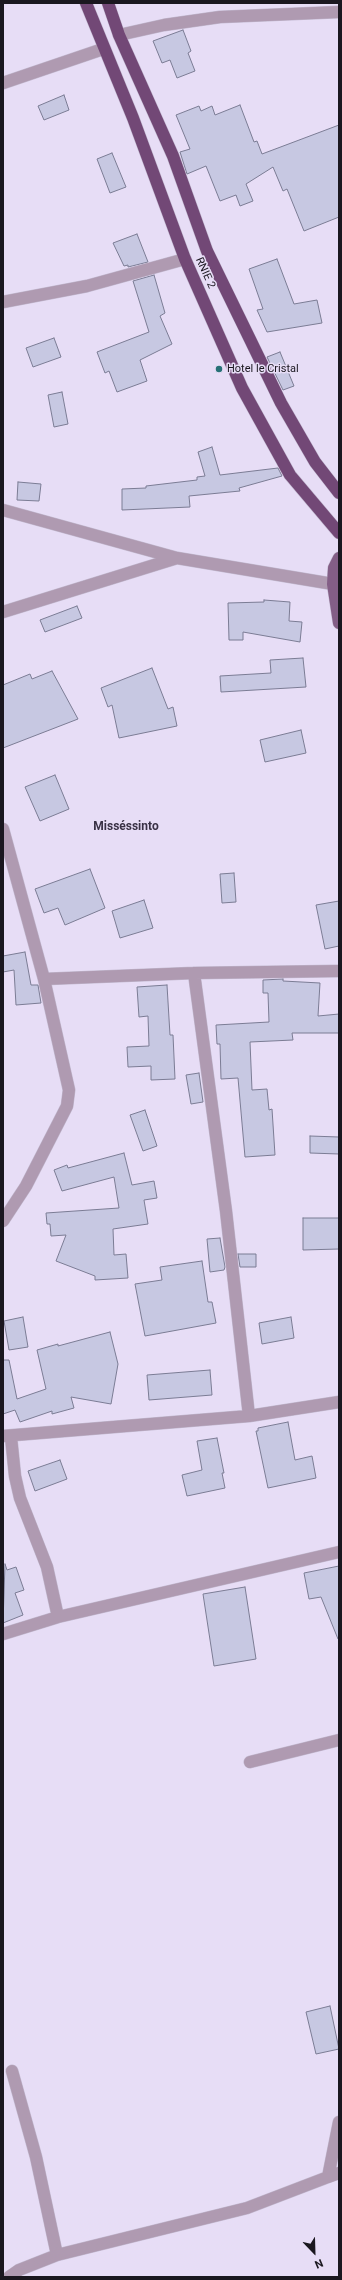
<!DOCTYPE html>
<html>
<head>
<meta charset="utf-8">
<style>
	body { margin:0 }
	#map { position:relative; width:342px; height:2280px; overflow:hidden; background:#e7ddf6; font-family:Roboto,sans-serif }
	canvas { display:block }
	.frame { position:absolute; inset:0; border:4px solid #1a171f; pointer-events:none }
	.north { position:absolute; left:294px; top:2232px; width:40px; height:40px; -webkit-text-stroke:3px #e7ddf6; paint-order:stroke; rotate:157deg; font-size:11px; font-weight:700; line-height:16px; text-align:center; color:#1a171f }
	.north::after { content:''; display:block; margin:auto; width:14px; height:18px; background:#1a171f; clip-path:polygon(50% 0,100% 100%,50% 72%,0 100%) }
</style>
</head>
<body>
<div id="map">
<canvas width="342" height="2280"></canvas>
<div class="frame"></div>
<div class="north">N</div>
</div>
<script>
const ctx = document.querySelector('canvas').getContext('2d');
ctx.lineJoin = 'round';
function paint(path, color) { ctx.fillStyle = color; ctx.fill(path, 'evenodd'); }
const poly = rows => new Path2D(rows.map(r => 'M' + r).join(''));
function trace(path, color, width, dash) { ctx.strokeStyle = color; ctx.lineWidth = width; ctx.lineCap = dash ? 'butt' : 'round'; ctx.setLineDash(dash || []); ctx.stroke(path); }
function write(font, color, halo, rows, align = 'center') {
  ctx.font = font + ' Roboto,sans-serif'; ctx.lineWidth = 3; ctx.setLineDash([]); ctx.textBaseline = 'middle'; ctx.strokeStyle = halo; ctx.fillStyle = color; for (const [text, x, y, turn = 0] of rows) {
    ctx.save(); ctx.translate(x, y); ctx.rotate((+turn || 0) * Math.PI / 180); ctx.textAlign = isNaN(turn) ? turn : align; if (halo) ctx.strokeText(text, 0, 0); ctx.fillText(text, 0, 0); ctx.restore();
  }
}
const building = poly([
	[183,30,191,51,188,53,195,71,177,78,170,60,162,63,153,41,183,30],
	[64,95,69,110,44,120,38,106,64,95],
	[240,105,254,142,257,141,262,154,339,125,339,217,304,231,287,189,283,191,273,167,246,184,253,201,240,206,236,195,220,201,206,166,187,174,180,152,190,149,176,115,199,106,201,111,212,106,215,115,240,105],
	[112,153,126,187,110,193,97,159,112,153],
	[137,234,148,262,128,267,128,265,124,266,113,243,137,234],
	[277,259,294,304,317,300,322,323,267,332,257,310,263,309,249,269,277,259],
	[154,275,165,313,160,316,172,344,140,360,147,381,117,392,109,371,105,373,97,352,149,332,133,281,154,275],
	[54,338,61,357,33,367,26,348,54,338],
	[280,352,294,386,283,390,267,357,280,352],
	[62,392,68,424,54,427,48,395,62,392],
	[212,447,220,475,278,468,282,476,239,488,240,491,189,496,190,507,122,510,122,489,146,488,146,486,197,480,197,477,205,476,198,452,212,447],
	[18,482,41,484,39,501,17,500,18,482],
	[264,600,290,602,289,621,302,622,300,642,243,632,243,640,229,640,228,603,264,602,264,600],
	[77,606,82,618,45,632,40,620,77,606],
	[303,658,306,687,221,692,220,676,271,673,270,660,303,658],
	[152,668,168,709,173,707,177,726,119,738,112,705,108,707,101,688,152,668],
	[52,671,78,719,3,748,3,685,30,674,32,679,52,671],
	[301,730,306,753,265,762,260,740,301,730],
	[55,775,69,809,40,821,25,787,55,775],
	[90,869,105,908,65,925,58,908,44,913,35,889,90,869],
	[234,873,236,902,222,903,220,874,234,873],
	[144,900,153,928,120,938,112,911,144,900],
	[339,901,339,946,325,949,316,905,339,901],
	[25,952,31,985,38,985,41,1003,16,1005,14,970,3,972,3,956,25,952],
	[283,979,283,981,320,983,318,1016,339,1014,339,1033,292,1033,293,1040,250,1042,252,1090,267,1089,269,1110,272,1109,275,1155,245,1157,238,1078,221,1079,220,1044,217,1044,216,1025,269,1022,268,993,263,993,263,980,283,979],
	[167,985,170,1035,173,1035,175,1079,151,1080,151,1066,128,1067,127,1047,149,1046,148,1016,139,1017,137,987,167,985],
	[199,1073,203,1102,191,1104,186,1075,199,1073],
	[145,1110,157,1146,143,1151,130,1115,145,1110],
	[310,1136,339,1137,339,1154,310,1153,310,1136],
	[124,1153,132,1185,154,1181,157,1198,144,1200,148,1224,113,1229,114,1255,126,1254,128,1278,95,1280,95,1276,56,1261,66,1235,51,1236,50,1224,47,1224,46,1213,119,1208,114,1177,62,1191,54,1170,67,1165,68,1168,124,1153],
	[303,1218,339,1218,339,1249,303,1250,303,1218],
	[220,1238,225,1267,224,1270,210,1272,207,1239,220,1238],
	[238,1254,256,1254,256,1267,240,1267,238,1254],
	[202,1261,208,1302,212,1302,216,1323,145,1336,135,1284,162,1280,160,1267,202,1261],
	[23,1317,28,1347,9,1350,4,1321,23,1317],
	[291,1317,294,1338,262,1344,259,1323,291,1317],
	[110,1332,118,1364,111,1404,71,1397,74,1408,52,1414,52,1411,20,1422,15,1410,3,1414,3,1360,9,1360,17,1399,46,1389,37,1350,58,1344,58,1346,110,1332],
	[210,1370,212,1395,149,1400,147,1375,210,1370],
	[288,1422,295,1460,312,1456,316,1478,268,1488,256,1431,258,1431,258,1428,288,1422],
	[217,1438,224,1473,222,1473,225,1488,187,1496,182,1475,202,1470,197,1441,217,1438],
	[60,1460,67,1479,35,1491,28,1471,60,1460],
	[5,1564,7,1570,16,1567,24,1590,15,1593,23,1615,3,1623,5,1564],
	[339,1566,339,1639,338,1639,321,1597,309,1599,304,1573,339,1566],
	[245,1587,256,1659,214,1666,203,1594,245,1587],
	[330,2006,339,2049,316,2054,306,2012,330,2006]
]);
const minor = poly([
	[119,35,164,25,220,17,339,12],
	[3,83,103,49],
	[3,302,87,286,185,259],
	[3,510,177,558],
	[3,612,177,558,333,584],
	[3,829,44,979,194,973,339,971],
	[194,973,226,1211,249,1416,339,1402],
	[3,1221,26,1186,67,1106,69,1090,44,979],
	[3,1436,249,1416],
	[11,1437,15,1476,20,1498,47,1567,58,1617],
	[3,1634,58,1617,339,1552],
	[250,1762,339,1740],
	[12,2071,36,2157,57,2255],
	[339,2122,328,2177,339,2173],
	[9,2277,19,2270,57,2255,247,2208,328,2177]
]);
const major = poly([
	[339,558,334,568,333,584,339,623]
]);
const highway = poly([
	[86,3,133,118,185,259,242,388,290,475,339,533],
	[108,3,119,35,173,156,207,251,281,403,315,462,339,493]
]);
const markers = [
	[219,369,4,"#267076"]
];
const streetNames = [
	["RNIE 2",205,273,66]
];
const poiNames = [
	["Hotel le Cristal",227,369]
];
const neighbourhoodNames = [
	["Misséssinto",126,827]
];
paint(building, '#c7c8e2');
trace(building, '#7b7c94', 1);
trace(minor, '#c2b9cf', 13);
trace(major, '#c2b9cf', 13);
trace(highway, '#c2b9cf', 13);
trace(minor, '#af9ab1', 12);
trace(major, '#835e86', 12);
trace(highway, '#724876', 12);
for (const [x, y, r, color] of markers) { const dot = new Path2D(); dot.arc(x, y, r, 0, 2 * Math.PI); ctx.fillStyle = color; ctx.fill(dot); trace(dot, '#e7ddf6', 1.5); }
write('11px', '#1a171f', '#e7ddf6', streetNames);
write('11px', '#1a171f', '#e7ddf6', poiNames, 'left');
write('bold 12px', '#393145', '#e7ddf6', neighbourhoodNames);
</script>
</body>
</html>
